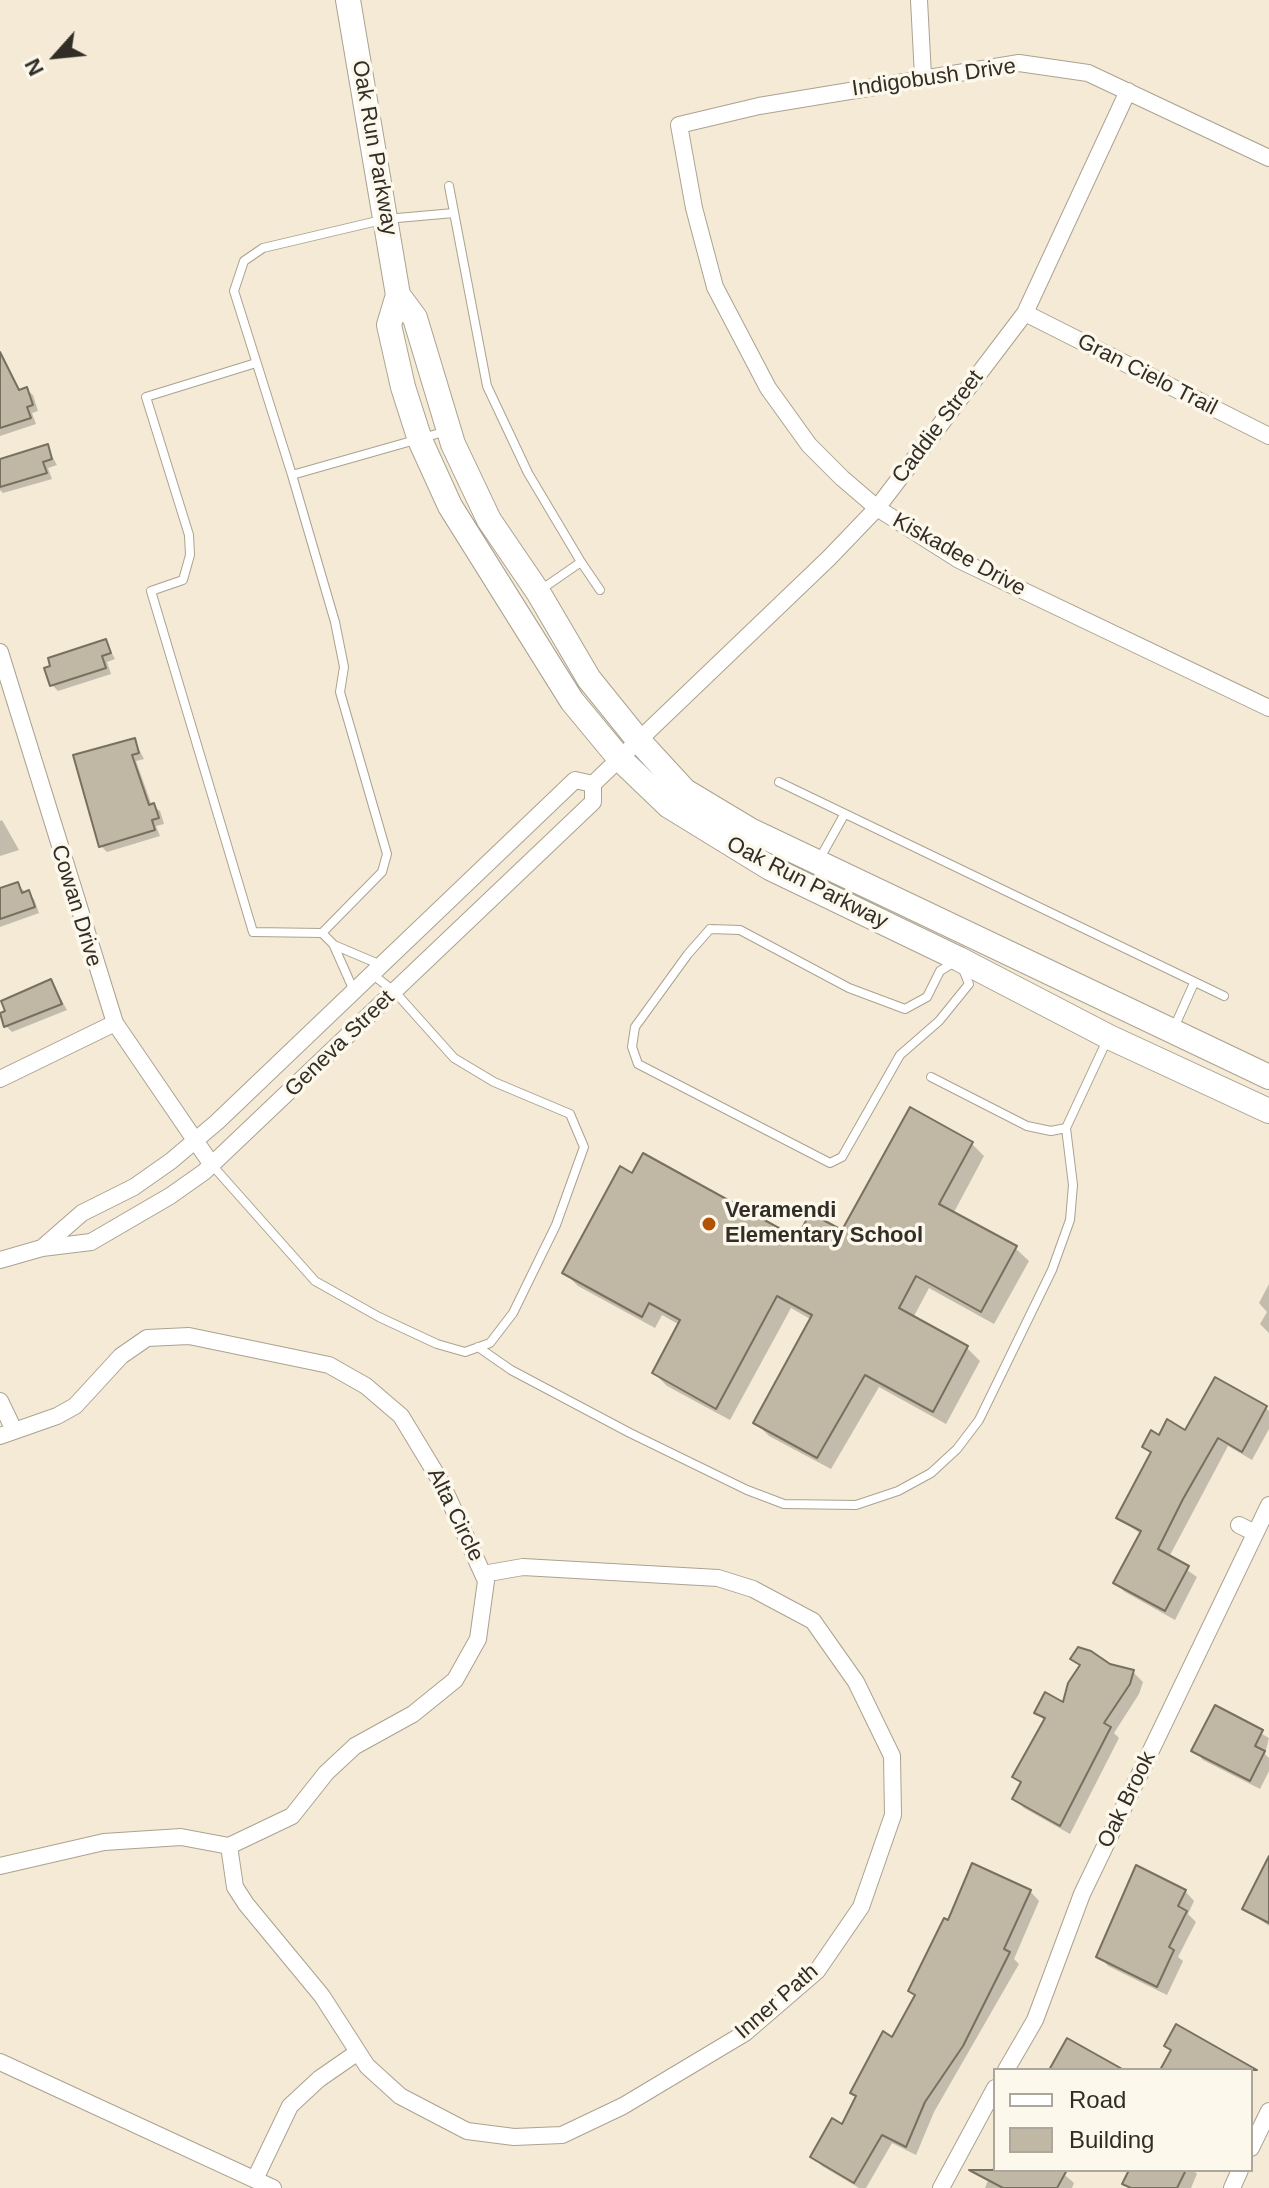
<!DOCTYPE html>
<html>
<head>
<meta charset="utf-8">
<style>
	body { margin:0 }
	#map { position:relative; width:1269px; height:2188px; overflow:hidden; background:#f4ead6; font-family:Helvetica,sans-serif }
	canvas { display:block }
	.legend { position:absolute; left:993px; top:2068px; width:260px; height:104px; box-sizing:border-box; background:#fdf8ec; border:2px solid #aca79d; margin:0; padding:10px 14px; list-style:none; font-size:24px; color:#322e27 }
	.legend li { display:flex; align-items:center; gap:16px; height:40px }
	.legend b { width:40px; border:2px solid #aca79d }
	.north { position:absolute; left:16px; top:16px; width:80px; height:80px; -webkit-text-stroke:6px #fdf8ec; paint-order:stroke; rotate:243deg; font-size:22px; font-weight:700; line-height:32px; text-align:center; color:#322e27 }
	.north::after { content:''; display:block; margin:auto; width:28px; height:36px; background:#322e27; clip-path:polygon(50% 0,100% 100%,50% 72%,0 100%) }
</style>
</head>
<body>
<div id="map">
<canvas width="1269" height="2188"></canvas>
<ul class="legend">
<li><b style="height:10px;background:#fff"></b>Road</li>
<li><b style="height:22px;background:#c0b7a4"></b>Building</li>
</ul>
<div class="north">N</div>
</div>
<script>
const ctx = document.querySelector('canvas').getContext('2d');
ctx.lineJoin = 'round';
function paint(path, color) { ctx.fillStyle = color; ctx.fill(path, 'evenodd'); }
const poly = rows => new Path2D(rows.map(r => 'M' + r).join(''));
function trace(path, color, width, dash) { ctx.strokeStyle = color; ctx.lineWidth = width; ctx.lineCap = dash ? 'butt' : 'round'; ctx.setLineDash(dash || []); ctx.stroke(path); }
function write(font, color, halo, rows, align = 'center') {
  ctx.font = font + ' Helvetica,sans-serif'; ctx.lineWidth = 7; ctx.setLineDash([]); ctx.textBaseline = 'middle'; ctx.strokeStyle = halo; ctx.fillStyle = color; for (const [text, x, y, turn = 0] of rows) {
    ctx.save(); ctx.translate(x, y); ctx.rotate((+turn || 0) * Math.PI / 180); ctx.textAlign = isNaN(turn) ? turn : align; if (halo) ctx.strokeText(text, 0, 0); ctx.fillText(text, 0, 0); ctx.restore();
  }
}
const shadow = poly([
	[4,363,21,391,26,389,33,395,38,411,32,413,36,424,0,436,0,364],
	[47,447,57,465,48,468,52,479,3,493,0,490,0,461],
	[106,642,115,659,107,662,111,674,58,691,52,685],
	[134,740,144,759,136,761,152,806,160,811,164,824,156,826,160,836,107,852,101,846],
	[2,820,19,850,0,856,0,821],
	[17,885,34,899,39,913,0,927,0,892],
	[51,981,67,1010,12,1032,6,1026],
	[971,1143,984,1156,953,1214,1015,1248,1029,1261,994,1324,929,1288,913,1318,967,1348,980,1361,946,1424,879,1387,831,1469,769,1436,756,1423,812,1320,791,1308,730,1420,667,1386,654,1373,680,1325,662,1315,655,1328,578,1286,565,1273,843,1233],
	[1269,1284,1269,1333,1260,1324,1267,1312,1259,1303],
	[1266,1408,1269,1411,1269,1429,1252,1460,1228,1446,1169,1557,1197,1577,1175,1620,1125,1592,1115,1583,1141,1534,1118,1518,1152,1455,1144,1447,1159,1437],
	[1073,1659,1133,1672,1143,1682,1139,1694,1114,1733,1119,1738,1070,1834,1024,1808,1015,1799,1022,1784,1015,1776,1045,1721,1037,1713,1064,1704,1081,1667],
	[1216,1708,1269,1738,1265,1754,1269,1758,1269,1771,1260,1789,1203,1760,1194,1750],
	[1269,1860,1269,1926,1244,1908],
	[1030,1891,1039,1901,1014,1959,1019,1964,934,2112,916,2155,892,2143,866,2188,859,2188,822,2166,812,2156,843,2127,858,2098,852,2092,893,2040,949,1923],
	[1185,1891,1194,1901,1188,1914,1196,1922,1178,1957,1183,1961,1167,1995,1108,1966,1099,1956],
	[995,2162,995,2170,1059,2170,1074,2183,1072,2188,985,2188],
	[1131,2170,1193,2170,1197,2174,1191,2188,1129,2188,1125,2183]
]);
const building = poly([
	[0,352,19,390,27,387,33,405,27,407,31,418,0,428,0,352],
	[48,444,52,459,43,462,47,473,0,487,0,459,48,444],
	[106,639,111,653,102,656,106,668,50,686,44,668,50,666,48,658,106,639],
	[135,738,139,753,132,755,149,805,154,803,159,818,152,820,155,830,99,847,73,755,135,738],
	[18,882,22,893,29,890,35,907,0,919,0,888,18,882],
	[51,979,62,1004,4,1027,0,1013,5,1011,1,1001,51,979],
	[910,1107,973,1142,939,1204,1017,1246,981,1312,916,1276,899,1308,968,1346,933,1412,865,1375,817,1458,753,1423,812,1315,777,1296,716,1409,652,1373,680,1320,649,1303,642,1317,562,1273,620,1166,632,1173,643,1153,797,1238,810,1213,842,1230,910,1107],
	[1215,1377,1267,1406,1242,1452,1218,1438,1183,1499,1158,1549,1189,1566,1165,1611,1113,1583,1141,1531,1116,1518,1151,1452,1142,1447,1151,1430,1159,1435,1167,1419,1185,1430,1215,1377],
	[1078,1647,1091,1651,1110,1664,1134,1670,1130,1684,1104,1723,1111,1727,1060,1826,1012,1799,1021,1782,1012,1777,1045,1718,1034,1713,1045,1692,1063,1702,1068,1683,1080,1665,1070,1659,1078,1647],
	[1215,1705,1263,1730,1255,1746,1265,1751,1250,1781,1191,1751,1215,1705],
	[1269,1856,1269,1923,1242,1909,1269,1856],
	[972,1863,1031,1890,1004,1949,1010,1952,963,2046,925,2102,906,2147,882,2135,854,2183,810,2157,832,2118,842,2124,856,2096,850,2093,883,2031,892,2037,915,1995,908,1991,944,1918,948,1920,972,1863],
	[1136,1865,1186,1890,1178,1906,1187,1911,1169,1947,1174,1950,1157,1987,1096,1957,1136,1865],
	[1176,2024,1257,2070,1160,2070,1171,2050,1164,2046,1176,2024],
	[1067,2038,1124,2070,1049,2070,1067,2038],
	[969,2170,1067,2170,1057,2188,1003,2188,969,2170],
	[1129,2170,1186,2170,1177,2188,1131,2188,1122,2184,1129,2170]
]);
const lane = poly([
	[449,186,487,386,528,473,581,562,539,591],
	[256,363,146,397,189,535,190,555,183,580,151,591,253,932,322,933,382,872,387,854,340,692,344,667,335,622,292,475],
	[447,431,292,475,234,291,244,261,263,248,386,219,454,213],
	[581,562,600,590],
	[779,782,1224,996],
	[820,858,844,815],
	[710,929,740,930,849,988,905,1009,927,997,940,971,959,959,969,984,939,1021,900,1055,842,1157,830,1163,638,1064,632,1047,635,1027,688,954,710,929],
	[322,933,334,945,381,965],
	[334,946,354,991],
	[1173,1030,1194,983],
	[931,1077,1027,1126,1051,1131,1066,1128,1108,1038],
	[212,1165,315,1281,379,1317,437,1344,465,1352,490,1343,513,1313,556,1225,584,1147,570,1114,494,1082,454,1058,395,992,372,974],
	[478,1347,511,1370,630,1433,747,1490,784,1504,856,1505,898,1491,931,1473,957,1449,979,1420,1052,1270,1070,1220,1073,1185,1066,1128]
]);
const street = poly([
	[919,0,923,76],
	[1269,158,1088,73,1019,63,759,106,679,125,694,208,715,287,768,388,809,445,842,478,877,508,959,560,1269,708],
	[1025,313,1269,436],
	[0,652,115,1023,212,1165],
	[593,784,829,558,877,508,1025,313,1128,91],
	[0,1079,115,1023],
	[43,1247,82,1213,134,1187,171,1161,217,1122,575,780,593,784],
	[0,1260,42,1248,91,1242,170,1196,204,1172,593,802,593,784],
	[0,1401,14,1430],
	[0,1436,57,1416,75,1406,121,1356,147,1338,189,1336,329,1365,366,1386,401,1416,441,1482,486,1581,478,1639,455,1680,413,1714,355,1746,326,1773,292,1816,229,1846,181,1837,104,1842,0,1866],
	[1239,1525,1255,1533],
	[229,1846,235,1887,246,1904,322,1996,367,2066,400,2096,467,2131,514,2137,562,2135,623,2106,745,2033,817,1971,861,1907,893,1815,892,1756,856,1682,813,1621,753,1589,718,1578,523,1567,483,1574],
	[0,2062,273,2188],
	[1006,2070,1035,2020,1082,1894,1269,1505],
	[1251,2148,1269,2111],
	[255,2179,290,2106,319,2079,358,2052],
	[941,2188,995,2088],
	[1232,2188,1240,2170]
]);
const secondary = poly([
	[348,0,398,295,415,318,453,444,489,520,538,592,589,679,639,741,685,791,750,830,1269,1077],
	[398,295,389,325,403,387,420,440,450,506,572,701,620,759,669,806,770,868,959,959,1109,1037,1269,1111]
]);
const markers = [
	[709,1224,8,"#b15303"]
];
const streetNames = [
	["Indigobush Drive",934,78,-8],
	["Oak Run Parkway",374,148,80],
	["Gran Cielo Trail",1147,375,27],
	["Caddie Street",938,427,-53],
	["Kiskadee Drive",959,555,29],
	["Oak Run Parkway",807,883,27],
	["Cowan Drive",76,906,73],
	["Geneva Street",340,1044,-44],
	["Alta Circle",455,1515,64],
	["Oak Brook",1127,1800,-64],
	["Inner Path",777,2002,-41]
];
const poiNames = [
	["Veramendi",725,1211],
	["Elementary School",725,1236]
];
paint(shadow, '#0003');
paint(building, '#c0b7a4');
trace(building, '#78705e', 2);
trace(lane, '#aba290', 10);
trace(street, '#aba290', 18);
trace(secondary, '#aba290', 26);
trace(lane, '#fff', 8);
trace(street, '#fff', 16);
trace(secondary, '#fff', 24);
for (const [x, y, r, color] of markers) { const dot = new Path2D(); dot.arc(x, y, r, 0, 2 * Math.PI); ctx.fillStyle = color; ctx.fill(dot); trace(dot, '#fdf8ec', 3); }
write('22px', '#322e27', '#fdf8ec', streetNames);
write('bold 22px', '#322e27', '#fdf8ec', poiNames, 'left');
</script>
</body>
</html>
